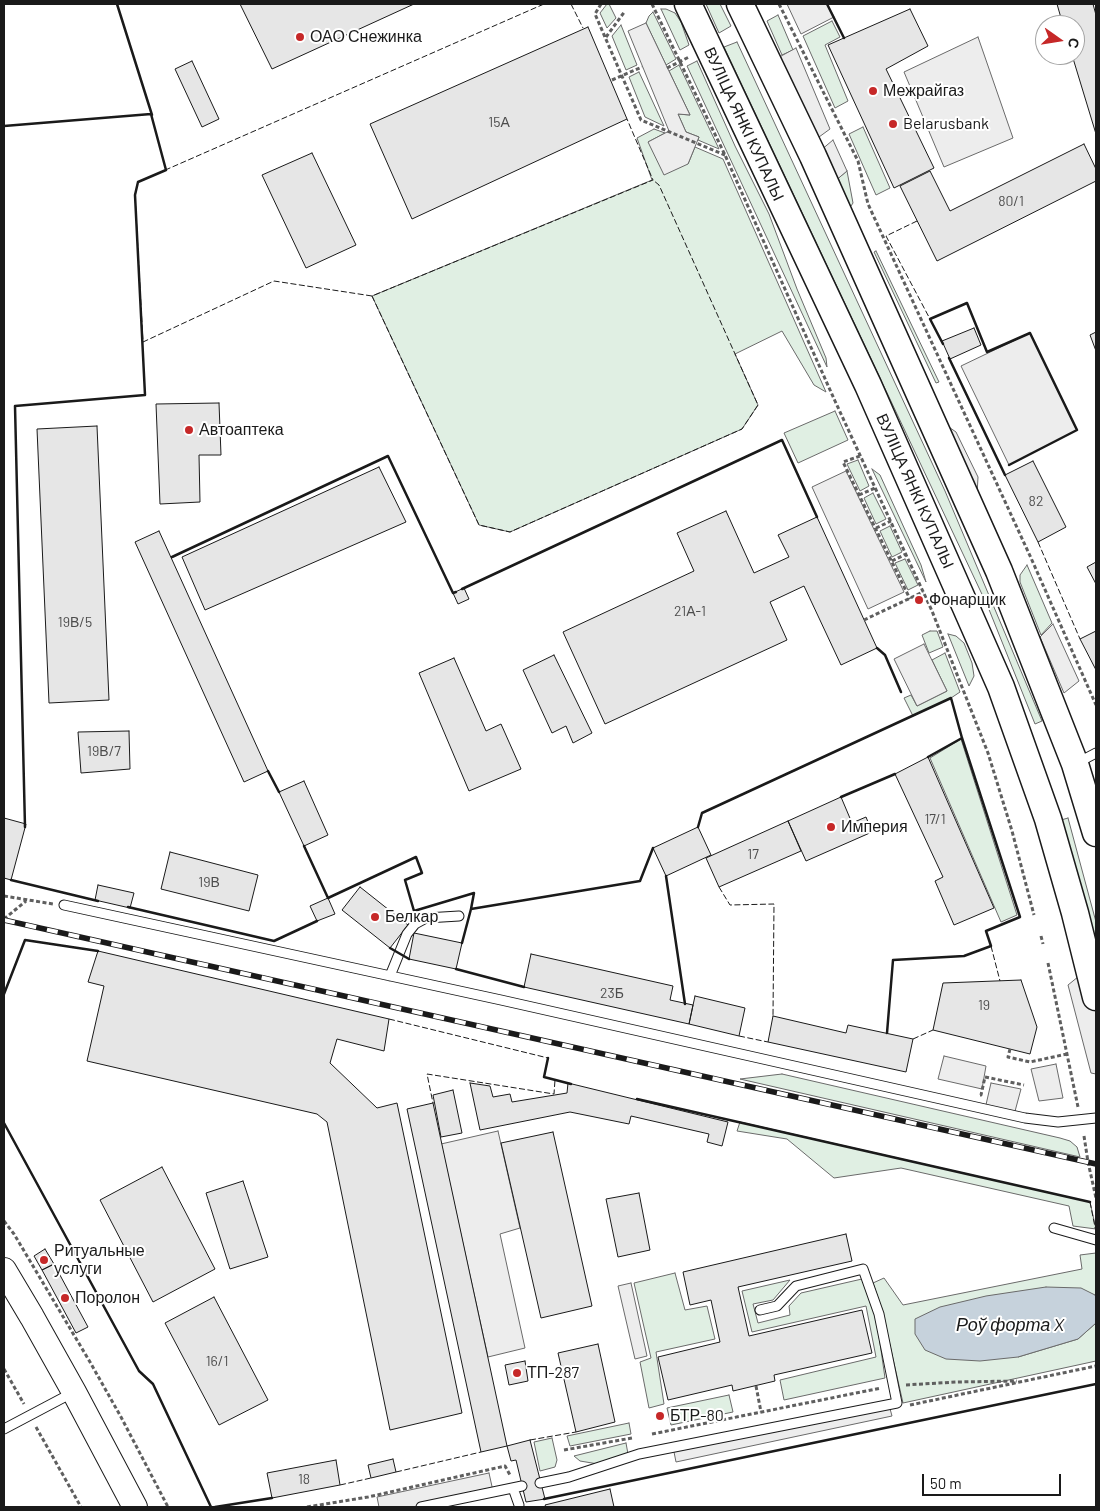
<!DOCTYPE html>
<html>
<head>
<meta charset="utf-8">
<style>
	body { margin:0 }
	#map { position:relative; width:1100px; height:1511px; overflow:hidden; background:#fff; font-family:Barlow,sans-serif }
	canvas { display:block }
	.frame { position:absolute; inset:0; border:5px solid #1a1a1a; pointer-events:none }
	.north { position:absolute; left:1035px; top:15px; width:50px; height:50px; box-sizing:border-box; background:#fff; border:1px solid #a3a3a3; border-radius:50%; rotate:103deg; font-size:14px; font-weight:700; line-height:20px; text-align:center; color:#1a1a1a }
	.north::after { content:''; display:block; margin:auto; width:18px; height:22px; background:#c62828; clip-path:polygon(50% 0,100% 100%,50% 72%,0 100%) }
	.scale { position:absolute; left:922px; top:1474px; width:139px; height:22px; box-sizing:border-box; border:2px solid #1a1a1a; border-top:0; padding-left:6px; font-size:15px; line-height:18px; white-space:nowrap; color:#1a1a1a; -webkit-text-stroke:4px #fff; paint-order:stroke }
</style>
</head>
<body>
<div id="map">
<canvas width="1100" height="1511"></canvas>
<div class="frame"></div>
<div class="north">С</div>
<div class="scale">50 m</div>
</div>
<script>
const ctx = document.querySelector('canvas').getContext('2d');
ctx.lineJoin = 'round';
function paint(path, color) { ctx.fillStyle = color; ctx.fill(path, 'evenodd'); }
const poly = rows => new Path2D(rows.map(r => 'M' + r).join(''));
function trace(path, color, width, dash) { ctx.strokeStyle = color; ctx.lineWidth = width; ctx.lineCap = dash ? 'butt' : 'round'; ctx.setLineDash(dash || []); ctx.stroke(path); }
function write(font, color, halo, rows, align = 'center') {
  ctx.font = font + ' Barlow,sans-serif'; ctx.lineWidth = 4; ctx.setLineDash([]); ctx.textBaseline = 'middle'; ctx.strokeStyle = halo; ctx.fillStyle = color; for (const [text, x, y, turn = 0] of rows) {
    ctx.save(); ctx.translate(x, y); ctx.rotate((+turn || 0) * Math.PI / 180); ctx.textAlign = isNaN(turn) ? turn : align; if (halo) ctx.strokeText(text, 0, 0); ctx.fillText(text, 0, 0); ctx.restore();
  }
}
const green = poly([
	[607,4,609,4,616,18,607,28,600,13,607,4],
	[706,4,720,4,731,26,719,33,706,4],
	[661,9,666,9,675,13,681,22,689,45,680,50,661,9],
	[653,12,676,59,666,65,646,23,649,16,653,12],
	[778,15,793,50,782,55,767,21,778,15],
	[832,21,840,37,825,45,848,101,835,108,803,36,832,21],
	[621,25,637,65,626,70,612,36,621,25],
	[737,42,945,491,1042,721,1035,724,988,607,724,47,737,42],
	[697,61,735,146,769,214,797,289,826,358,827,367,687,66,697,61],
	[679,65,719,149,698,140,699,137,686,132,678,114,690,115,669,71,679,65],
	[639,72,664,126,645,117,629,77,639,72],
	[863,127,890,188,876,195,849,134,863,127],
	[654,129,665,133,648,142,688,164,695,147,723,159,826,392,814,385,782,331,735,354,758,405,742,429,510,532,479,525,372,296,652,180,637,138,654,129],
	[847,171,853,203,851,206,847,205,836,180,847,171],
	[876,251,939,382,936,383,874,252,876,251],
	[835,411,848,440,798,463,784,433,835,411],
	[858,460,869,486,860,491,847,464,858,460],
	[872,469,880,475,921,565,926,582,872,469],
	[873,493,886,519,876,524,864,498,873,493],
	[890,526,902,552,892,557,880,531,890,526],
	[905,559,918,585,908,590,895,563,905,559],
	[1027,565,1052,623,1041,635,1020,582,1020,575,1027,565],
	[930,631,937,631,943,647,929,653,922,635,930,631],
	[948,634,956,636,964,643,972,663,974,676,969,686,948,634],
	[945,653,960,692,951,698,913,716,904,698,911,695,917,706,947,691,932,660,945,653],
	[961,739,1017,915,1001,922,930,758,961,739],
	[1068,818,1096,922,1096,945,1061,820,1068,818],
	[782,1074,1060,1138,1070,1141,1077,1147,1080,1157,740,1079,782,1074],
	[740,1122,1090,1202,1096,1229,1073,1226,1069,1206,901,1168,834,1178,787,1139,737,1131,740,1122],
	[1096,1253,1096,1297,1095,1295,1018,1357,1078,1339,1096,1323,1096,1361,903,1403,882,1310,873,1283,884,1278,903,1305,1082,1269,1080,1255,1096,1253],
	[675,1273,685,1310,707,1306,715,1339,656,1352,664,1404,649,1408,640,1362,651,1358,634,1283,675,1273],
	[862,1279,876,1315,885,1378,784,1400,780,1380,876,1357,866,1306,752,1332,742,1291,790,1280,773,1300,753,1304,758,1323,790,1315,789,1306,801,1293,862,1279],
	[729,1395,733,1412,671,1425,667,1408,729,1395],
	[629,1423,631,1434,570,1446,567,1436,629,1423],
	[552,1438,557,1460,555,1467,540,1471,534,1442,552,1438],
	[626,1443,628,1454,598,1464,580,1461,574,1456,626,1443]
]);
const parking = poly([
	[787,4,827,4,834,17,801,34,787,4],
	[646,23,690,115,678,114,686,132,699,137,688,164,664,175,648,142,669,131,628,31,646,23],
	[978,37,1013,138,944,167,904,72,978,37],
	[796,48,830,129,808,145,770,62,796,48],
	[833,140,847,171,828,187,814,156,833,140],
	[1030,333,1077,430,1009,465,961,366,1030,333],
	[943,423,956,432,978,477,977,495,943,423],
	[846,471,904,592,868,609,812,487,846,471],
	[1053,624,1079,681,1064,693,1040,637,1053,624],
	[924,644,947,691,917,706,894,659,924,644],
	[1089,968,1096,997,1096,1074,1091,1073,1068,985,1089,968],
	[944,1056,986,1066,982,1089,938,1079,944,1056],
	[1056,1064,1063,1098,1039,1101,1031,1069,1056,1064],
	[991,1083,1021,1089,1014,1115,985,1109,991,1083],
	[498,1131,520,1228,500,1234,525,1348,488,1357,441,1144,498,1131],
	[631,1283,647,1356,635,1359,618,1286,631,1283],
	[889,1405,892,1416,676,1462,673,1447,889,1405],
	[489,1473,493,1491,422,1507,379,1507,377,1497,489,1473]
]);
const water = poly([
	[1046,1287,1081,1288,1095,1295,1096,1297,1096,1323,1078,1339,1018,1357,980,1361,946,1359,925,1350,915,1334,915,1319,940,1307,986,1296,1046,1287]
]);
const building = poly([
	[240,4,414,4,272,69,240,4],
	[1057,4,1093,4,1096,15,1096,134,1072,55,1075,55,1075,25,1063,25,1057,4],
	[910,9,928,46,886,69,934,168,894,188,828,45,910,9],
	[588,27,627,119,412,219,370,124,588,27],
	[192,61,219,119,202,127,175,69,192,61],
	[1084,144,1096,169,1096,181,937,261,900,186,930,171,950,211,1084,144],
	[312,153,356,245,306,268,262,175,312,153],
	[974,328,981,345,950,359,942,341,974,328],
	[1096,332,1096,351,1090,335,1096,332],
	[219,403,221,455,199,455,200,502,160,504,156,404,219,403],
	[97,426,109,700,49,703,37,429,97,426],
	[1033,461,1066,527,1038,542,1005,475,1033,461],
	[379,467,406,522,205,610,182,557,379,467],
	[726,511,754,573,789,557,778,535,817,517,877,648,841,665,804,586,770,602,787,640,605,724,563,632,694,571,677,533,726,511],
	[159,531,268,771,244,782,135,542,159,531],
	[1096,562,1096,584,1087,567,1096,562],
	[464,588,469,599,458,604,453,593,464,588],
	[1096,631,1096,670,1080,639,1096,631],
	[554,655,592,733,573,743,566,726,552,733,523,670,554,655],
	[454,658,486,731,501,724,521,769,469,791,419,673,454,658],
	[129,731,130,769,81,773,78,732,129,731],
	[928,757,994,908,954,925,935,881,943,877,895,774,928,757],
	[304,781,328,835,304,846,279,792,304,781],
	[841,797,852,823,866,817,872,832,806,861,788,821,841,797],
	[4,818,26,824,11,880,4,878,4,818],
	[788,821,801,851,719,887,706,858,788,821],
	[698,827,711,855,666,876,653,848,698,827],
	[170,852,258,875,249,911,161,889,170,852],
	[98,885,134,893,130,908,95,900,98,885],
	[360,887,408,925,390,948,342,910,360,887],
	[328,898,335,914,317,921,310,906,328,898],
	[414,933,462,943,456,969,409,959,414,933],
	[98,951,389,1019,384,1051,337,1039,330,1063,377,1108,397,1103,462,1413,390,1430,327,1122,317,1114,87,1061,104,986,88,982,98,951],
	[531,954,673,986,670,1000,693,1005,689,1024,524,987,531,954],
	[1021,980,1037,1027,1030,1054,933,1030,943,983,1021,980],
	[695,996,745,1008,739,1036,689,1024,695,996],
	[773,1016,846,1033,848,1025,913,1039,906,1072,768,1042,773,1016],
	[470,1083,490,1086,493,1097,510,1094,512,1102,567,1093,568,1083,728,1122,722,1146,707,1142,709,1134,631,1116,629,1124,570,1112,480,1130,470,1083],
	[453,1090,462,1133,441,1137,433,1095,453,1090],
	[433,1103,507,1446,481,1452,407,1109,433,1103],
	[553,1132,592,1306,541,1318,501,1143,553,1132],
	[162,1167,215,1269,153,1302,100,1200,162,1167],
	[243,1181,268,1257,230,1269,206,1193,243,1181],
	[639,1193,650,1250,618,1257,606,1199,639,1193],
	[846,1234,852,1261,738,1287,749,1336,862,1310,872,1353,774,1375,775,1381,733,1391,732,1385,668,1400,658,1357,720,1342,711,1300,690,1305,683,1272,846,1234],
	[45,1249,54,1264,42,1270,34,1256,45,1249],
	[54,1264,88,1327,76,1333,42,1270,54,1264],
	[214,1297,268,1400,219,1425,165,1323,214,1297],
	[598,1344,615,1422,576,1432,558,1353,598,1344],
	[525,1361,528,1381,509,1385,505,1365,525,1361],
	[530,1440,545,1499,526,1502,516,1460,511,1461,507,1446,530,1440],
	[393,1459,396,1472,371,1478,368,1465,393,1459],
	[336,1460,340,1485,272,1498,267,1473,336,1460],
	[610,1489,614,1507,546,1507,545,1505,610,1489]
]);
const path = poly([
	[601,4,595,14,641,120,725,155],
	[652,4,725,155,835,401,932,611,988,753,1012,831,1034,915],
	[779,4,858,161,868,204,1031,558,1096,705],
	[606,37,625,11],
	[667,68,689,57],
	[612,80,642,67],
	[860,456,843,462,910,599],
	[859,495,875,488],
	[876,528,891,521],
	[892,561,906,554],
	[864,620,923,592],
	[4,896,53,904],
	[4,919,26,901],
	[1041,936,1043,944],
	[1048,963,1078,1107],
	[1010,1049,1008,1057,1030,1062,1067,1054],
	[980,1095,981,1095,985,1077,1024,1085],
	[1084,1136,1088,1162,1096,1198],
	[4,1221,14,1234,90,1362,121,1417,168,1507],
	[4,1369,24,1404],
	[906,1385,956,1382,1017,1381],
	[756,1386,761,1412],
	[910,1405,1096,1366],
	[36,1427,81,1507],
	[652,1434,881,1388],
	[564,1450,632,1438],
	[4,1507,5,1507],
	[307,1507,368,1497,505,1466,510,1475]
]);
const lane = poly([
	[1077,763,1096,753],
	[64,905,501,1000,1025,1118,1058,1122,1096,1118],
	[390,976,407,934,415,924,426,918,459,916],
	[1054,1228,1096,1240],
	[4,1429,74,1392],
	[540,1483,569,1477,639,1454,897,1403,879,1314,863,1269,796,1286,777,1306,760,1310],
	[513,1488,519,1505],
	[421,1507,522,1486]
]);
const secondary = poly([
	[4,1270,32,1317,74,1392,135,1507]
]);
const primary = poly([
	[688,4,868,385,1001,687,1048,819,1075,913,1096,997],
	[740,4,813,156,999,571,1075,764,1096,833]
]);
const rail = poly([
	[4,920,1096,1164]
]);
const fence = poly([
	[544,4,138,182,135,195,143,342,274,281,372,296,653,180,627,119],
	[571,4,583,28],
	[917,221,886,236,930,319],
	[372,296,479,525,510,532,742,429,758,405,659,185,653,180],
	[1038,542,1080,639],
	[719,887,730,905,774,904,773,1016],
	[991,946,1000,981],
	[389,1019,548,1058,544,1077,555,1080,554,1094,427,1074,433,1103],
	[739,1036,768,1042],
	[913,1039,933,1030],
	[1090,1202,1096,1232],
	[530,1440,576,1432],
	[396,1472,481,1452],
	[340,1485,371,1478]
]);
const wall = poly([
	[117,4,152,115],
	[827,4,844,38],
	[4,126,151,114,166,170],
	[943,344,930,319,967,303,987,352,1030,333,1077,430,1009,465],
	[949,358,1005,475],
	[172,557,388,456,453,593,456,592],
	[462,589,782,440,817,517],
	[877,648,885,655,901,692],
	[928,757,962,738],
	[268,771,279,792],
	[841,797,895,774],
	[25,827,15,406,145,395,135,195,138,182,166,170],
	[698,827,702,813,951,698,962,738,1020,917,986,931,991,946,964,956,893,960,887,1033],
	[304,846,328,898,416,857,422,873,405,880,414,911,474,893,471,909],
	[666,876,685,1004],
	[11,880,98,901],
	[128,907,274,941,317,921],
	[462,943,471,909,640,881,653,848],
	[390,948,409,959],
	[456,969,524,987],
	[4,994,25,940,98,951],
	[548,1058,544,1077,571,1084],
	[637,1099,1090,1202],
	[4,1123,139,1371,153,1384,211,1507],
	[544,1499,1096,1384],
	[215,1507,272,1498]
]);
const markers = [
	[300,37,5,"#c62828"],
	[873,91,5,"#c62828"],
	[893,124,5,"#c62828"],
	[189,430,5,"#c62828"],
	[919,600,5,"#c62828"],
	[831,827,5,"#c62828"],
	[375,917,5,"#c62828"],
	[44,1260,5,"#c62828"],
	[65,1298,5,"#c62828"],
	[517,1373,5,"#c62828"],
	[660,1416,5,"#c62828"]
];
const numberNames = [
	["15А",499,122],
	["80/1",1011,201],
	["82",1036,501],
	["21А-1",690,611],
	["19В/5",75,622],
	["19В/7",104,751],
	["17/1",935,819],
	["17",753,854],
	["19В",209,882],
	["23Б",612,993],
	["19",984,1005],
	["16/1",217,1361],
	["18",304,1479]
];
const poiNames = [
	["ОАО Снежинка",310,37],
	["Межрайгаз",883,91],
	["Belarusbank",903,124],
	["Автоаптека",199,430],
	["Фонарщик",929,600],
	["Империя",841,827],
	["Белкар",385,917],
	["Ритуальные",54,1251],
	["услуги",54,1269],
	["Поролон",75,1298],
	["ТП-287",527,1373],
	["БТР-80",670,1416]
];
const streetNames = [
	["ВУЛІЦА ЯНКІ КУПАЛЫ",744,124,65],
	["ВУЛІЦА ЯНКІ КУПАЛЫ",915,491,66]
];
const waterNames = [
	["Роў форта X",1010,1325]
];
paint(green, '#e0efe3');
trace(green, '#6a6a6a', 1);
paint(parking, '#ededed');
trace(parking, '#6a6a6a', 1);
paint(water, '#c6d2dc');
trace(water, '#6a6a6a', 1);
paint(building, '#e6e6e6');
trace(building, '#1a1a1a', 1);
trace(lane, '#1a1a1a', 11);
trace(secondary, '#1a1a1a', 26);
trace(primary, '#1a1a1a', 29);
trace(path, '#5f5f5f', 3, [4, 2.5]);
trace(lane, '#fff', 9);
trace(secondary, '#fff', 24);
trace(primary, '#fff', 26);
trace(rail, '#1a1a1a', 5.5);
trace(rail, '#fff', 4, [11]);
trace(fence, '#1a1a1a', 1, [6, 2.5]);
trace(wall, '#1a1a1a', 2.5);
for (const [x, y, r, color] of markers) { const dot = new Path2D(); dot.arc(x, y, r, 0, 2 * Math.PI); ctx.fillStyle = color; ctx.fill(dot); trace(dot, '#fff', 2); }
write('14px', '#4d4d4d', null, numberNames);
write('16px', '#1a1a1a', '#fff', poiNames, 'left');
write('16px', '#1a1a1a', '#fff', streetNames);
write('italic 18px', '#1a1a1a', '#fff', waterNames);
</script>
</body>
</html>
